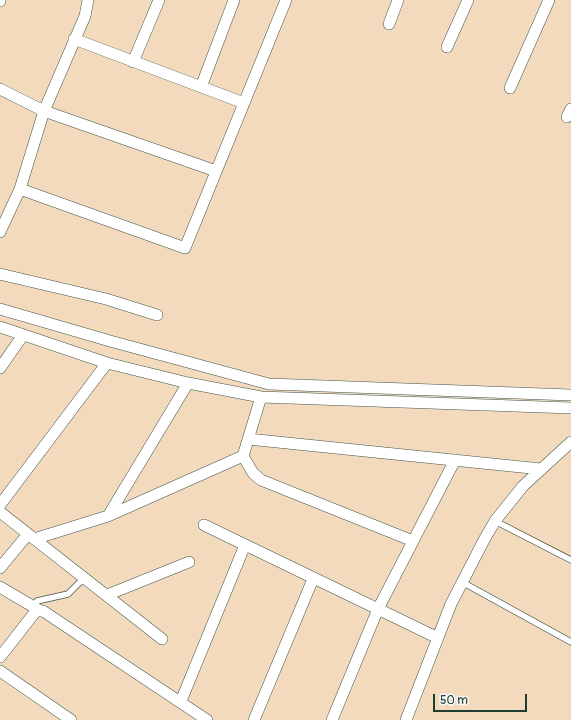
<!DOCTYPE html>
<html>
<head>
<meta charset="utf-8">
<style>
	body { margin:0 }
	#map { position:relative; width:571px; height:720px; overflow:hidden; background:#f4dabd; font-family:Pangolin,sans-serif }
	canvas { display:block }
	.scale { position:absolute; left:433px; top:694px; width:94px; height:18px; box-sizing:border-box; border:2px solid #1f3d34; border-top:0; padding-left:5px; font-size:12px; line-height:14px; white-space:nowrap; color:#1f3d34; -webkit-text-stroke:3px #f6f6f2; paint-order:stroke }
</style>
</head>
<body>
<div id="map">
<canvas width="571" height="720"></canvas>
<div class="scale">50 m</div>
</div>
<script>
const ctx = document.querySelector('canvas').getContext('2d');
ctx.lineJoin = 'round';
const poly = rows => new Path2D(rows.map(r => 'M' + r).join(''));
function trace(path, color, width, dash) { ctx.strokeStyle = color; ctx.lineWidth = width; ctx.lineCap = dash ? 'butt' : 'round'; ctx.setLineDash(dash || []); ctx.stroke(path); }
const service = poly([
	[495,521,571,560],
	[462,582,571,642],
	[34,606,37,601,68,594,84,578]
]);
const minor = poly([
	[0,1,0,0],
	[389,24,398,0],
	[74,39,244,103],
	[447,47,468,0],
	[133,62,159,0],
	[201,87,234,0],
	[510,88,549,0],
	[0,89,44,111,216,171],
	[567,117,571,109],
	[20,189,185,248,286,0],
	[0,232,20,189,44,111,85,16,88,0],
	[0,274,106,299,157,315],
	[0,309,110,341,269,384,571,395],
	[0,327,107,363,188,383,261,397,571,408],
	[0,368,23,335],
	[248,439,541,469],
	[243,456,253,473,261,480,413,541],
	[0,505,107,363],
	[0,512,162,639],
	[108,516,188,383],
	[204,525,438,638],
	[34,539,108,516,243,456,261,397],
	[0,568,28,534],
	[0,587,39,610],
	[107,595,189,562],
	[0,657,36,611,43,611,207,720],
	[0,671,71,720],
	[181,701,245,545],
	[254,720,313,579],
	[332,720,378,609,455,460],
	[406,720,451,604,484,540,495,521,523,486,571,442]
]);
trace(service, '#3f5549', 7);
trace(minor, '#3f5549', 12);
trace(service, '#fff', 5.5);
trace(minor, '#fff', 11);
</script>
</body>
</html>
